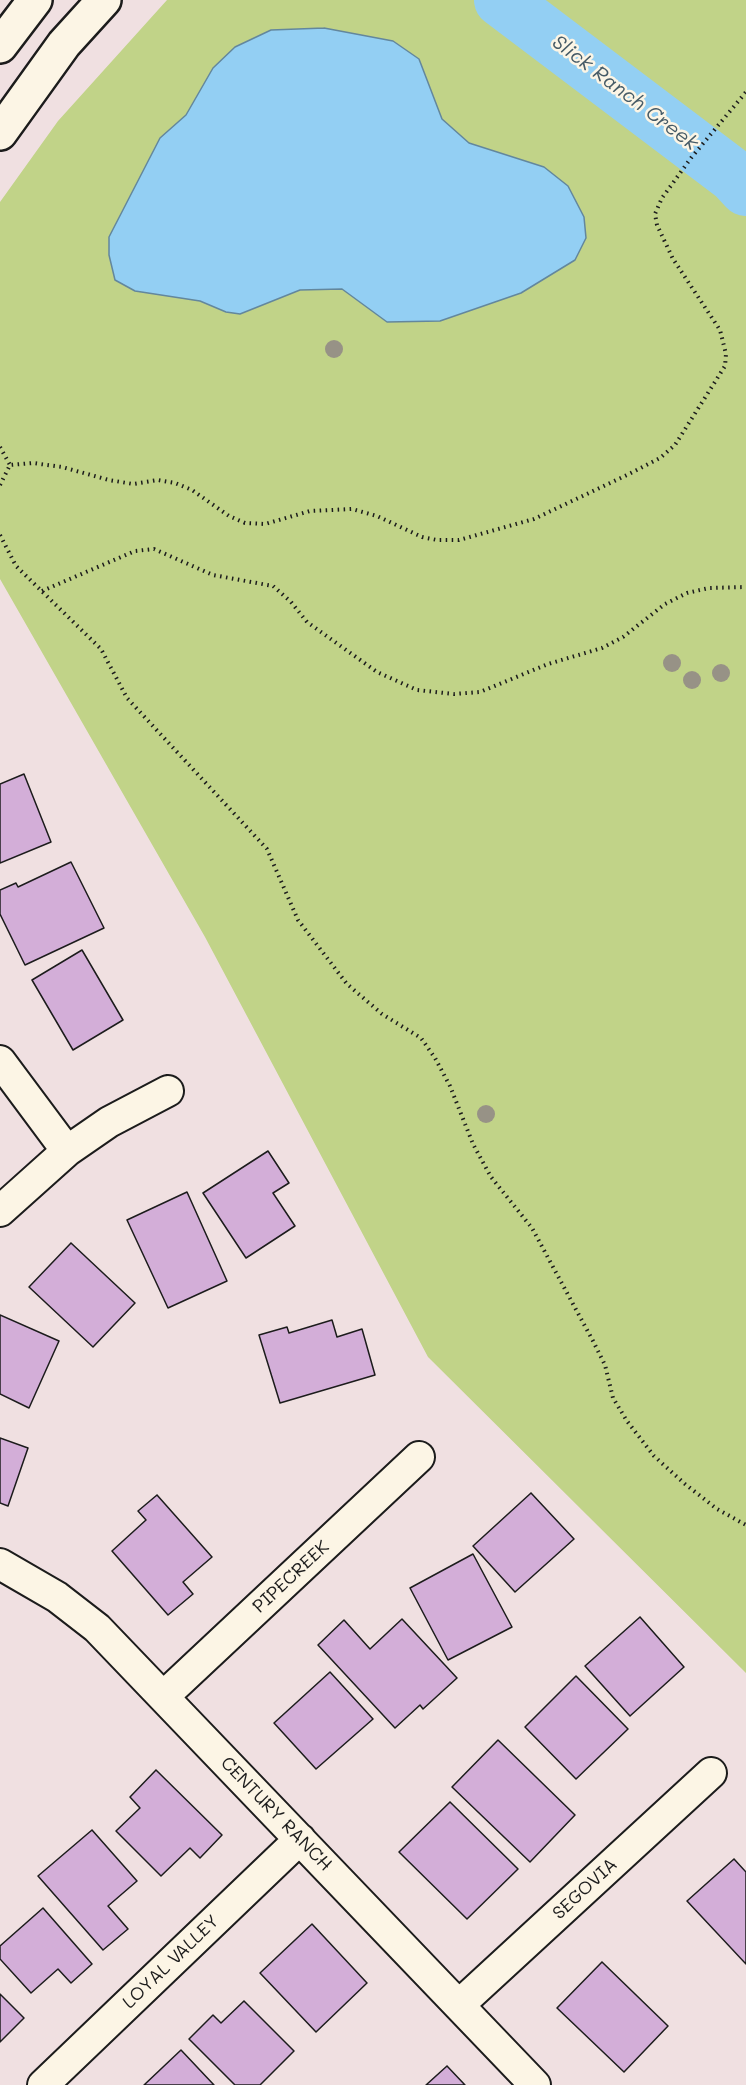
<!DOCTYPE html>
<html>
<head>
<meta charset="utf-8">
<style>
	body { margin:0 }
	canvas { display:block; background:#f0e0e1 }
</style>
</head>
<body>
<canvas width="746" height="2085"></canvas>
<script>
const ctx = document.querySelector('canvas').getContext('2d');
ctx.lineJoin = 'round';
function paint(path, color) { ctx.fillStyle = color; ctx.fill(path, 'evenodd'); }
const poly = rows => new Path2D(rows.map(r => 'M' + r).join(''));
function trace(path, color, width, dash) { ctx.strokeStyle = color; ctx.lineWidth = width; ctx.lineCap = dash ? 'butt' : 'round'; ctx.setLineDash(dash || []); ctx.stroke(path); }
function write(font, color, halo, rows, align = 'center') {
  ctx.font = font + ' Mali,sans-serif'; ctx.lineWidth = 5; ctx.setLineDash([]); ctx.textBaseline = 'middle'; ctx.strokeStyle = halo; ctx.fillStyle = color; for (const [text, x, y, turn = 0] of rows) {
    ctx.save(); ctx.translate(x, y); ctx.rotate((+turn || 0) * Math.PI / 180); ctx.textAlign = isNaN(turn) ? turn : align; if (halo) ctx.strokeText(text, 0, 0); ctx.fillText(text, 0, 0); ctx.restore();
  }
}
const green = poly([
	[167,0,746,0,746,1673,428,1357,205,937,0,579,0,202,58,121]
]);
const water = poly([
	[324,28,393,41,419,59,442,119,469,143,544,167,568,186,584,217,586,238,575,260,521,293,440,321,387,322,342,289,300,290,240,314,226,312,200,301,135,291,115,280,109,255,109,237,160,138,186,115,213,68,235,47,271,30,324,28]
]);
const river = poly([
	[501,0,734,176,746,189]
]);
const building = poly([
	[24,774,51,842,0,863,0,784,24,774],
	[71,862,104,928,25,965,0,914,0,890,16,883,18,887,71,862],
	[82,950,123,1020,73,1050,32,980,82,950],
	[268,1151,289,1183,273,1193,295,1226,246,1258,203,1193,268,1151],
	[187,1192,227,1281,168,1308,127,1220,187,1192],
	[71,1243,135,1303,93,1347,29,1287,71,1243],
	[0,1315,59,1341,29,1408,0,1394,0,1315],
	[332,1320,337,1337,362,1329,375,1375,280,1403,259,1335,287,1327,289,1333,332,1320],
	[0,1438,28,1448,8,1506,0,1503,0,1438],
	[531,1493,574,1539,515,1592,473,1546,531,1493],
	[157,1495,212,1557,183,1582,193,1594,168,1615,112,1551,146,1520,138,1511,157,1495],
	[473,1554,512,1627,448,1660,410,1588,473,1554],
	[640,1617,684,1667,630,1716,585,1666,640,1617],
	[402,1619,457,1678,423,1709,420,1705,395,1728,318,1645,344,1620,370,1649,402,1619],
	[330,1672,373,1719,316,1769,274,1723,330,1672],
	[576,1676,628,1729,576,1779,525,1727,576,1676],
	[498,1740,575,1815,530,1862,452,1787,498,1740],
	[156,1770,222,1835,200,1858,190,1848,161,1876,116,1831,140,1808,130,1797,156,1770],
	[450,1802,518,1869,467,1919,399,1852,450,1802],
	[92,1830,137,1881,108,1906,128,1929,103,1950,38,1876,92,1830],
	[734,1859,746,1872,746,1964,687,1901,734,1859],
	[43,1908,92,1964,71,1983,58,1969,31,1993,0,1959,0,1946,43,1908],
	[312,1924,367,1983,316,2032,260,1973,312,1924],
	[602,1962,668,2026,624,2072,557,2008,602,1962],
	[0,1994,24,2018,0,2042,0,1994],
	[244,2001,294,2051,260,2085,235,2085,189,2039,213,2015,221,2023,244,2001],
	[181,2050,214,2085,144,2085,181,2050],
	[447,2066,465,2085,426,2085,447,2066]
]);
const path = poly([
	[0,447,10,465],
	[0,485,10,465,33,463,62,467,109,480,133,484,158,480,175,483,192,490,229,516,245,523,265,524,310,511,352,509,377,516,422,537,437,540,459,540,534,519,627,475,660,458,675,445,725,366,726,354,720,330,673,259,657,225,655,214,662,198,691,158,746,92],
	[0,535,16,566,101,649,127,698,267,849,298,920,347,984,382,1014,421,1038,435,1058,450,1086,473,1144,491,1177,532,1228,593,1341,605,1365,613,1398,627,1421,654,1456,685,1484,717,1509,746,1525],
	[42,591,135,551,154,549,213,575,273,586,291,602,307,622,377,672,417,690,454,694,480,692,548,664,602,648,623,637,665,604,687,593,709,588,746,587]
]);
const street = poly([
	[0,1061,67,1151],
	[0,1211,67,1151,109,1122,168,1091],
	[0,1564,57,1597,97,1628,535,2085],
	[164,1696,419,1457],
	[459,2005,711,1773],
	[43,2085,300,1839]
]);
const secondary = poly([
	[0,46,35,0],
	[0,133,64,44,104,0]
]);
const trees = [
	[334,349],
	[672,663],
	[721,673],
	[692,680],
	[486,1114]
];
const streetNames = [
	["PIPECREEK",291,1577,-43],
	["CENTURY RANCH",276,1814,46],
	["SEGOVIA",585,1889,-43],
	["LOYAL VALLEY",171,1962,-44]
];
const waterNames = [
	["Slick Ranch Creek",625,93,37]
];
paint(green, '#c1d388');
paint(water, '#93cff3');
trace(water, '#63879d', 1.5);
trace(river, '#93cff3', 54);
paint(building, '#d3aed8');
trace(building, '#1c1c1c', 1.5);
trace(street, '#1c1c1c', 34);
trace(secondary, '#1c1c1c', 38);
trace(path, '#1c1c1c', 4, [1.5, 4.5]);
trace(street, '#fcf5e5', 30);
trace(secondary, '#fcf5e5', 33);
ctx.fillStyle = '#979286';
for (const [x, y] of trees) { ctx.beginPath(); ctx.arc(x, y, 9, 0, 2 * Math.PI); ctx.fill(); }
write('18px', '#1c1c1c', '#fcf5e5', streetNames);
write('italic 20px', '#465b67', '#fcf5e5', waterNames);
</script>
</body>
</html>
